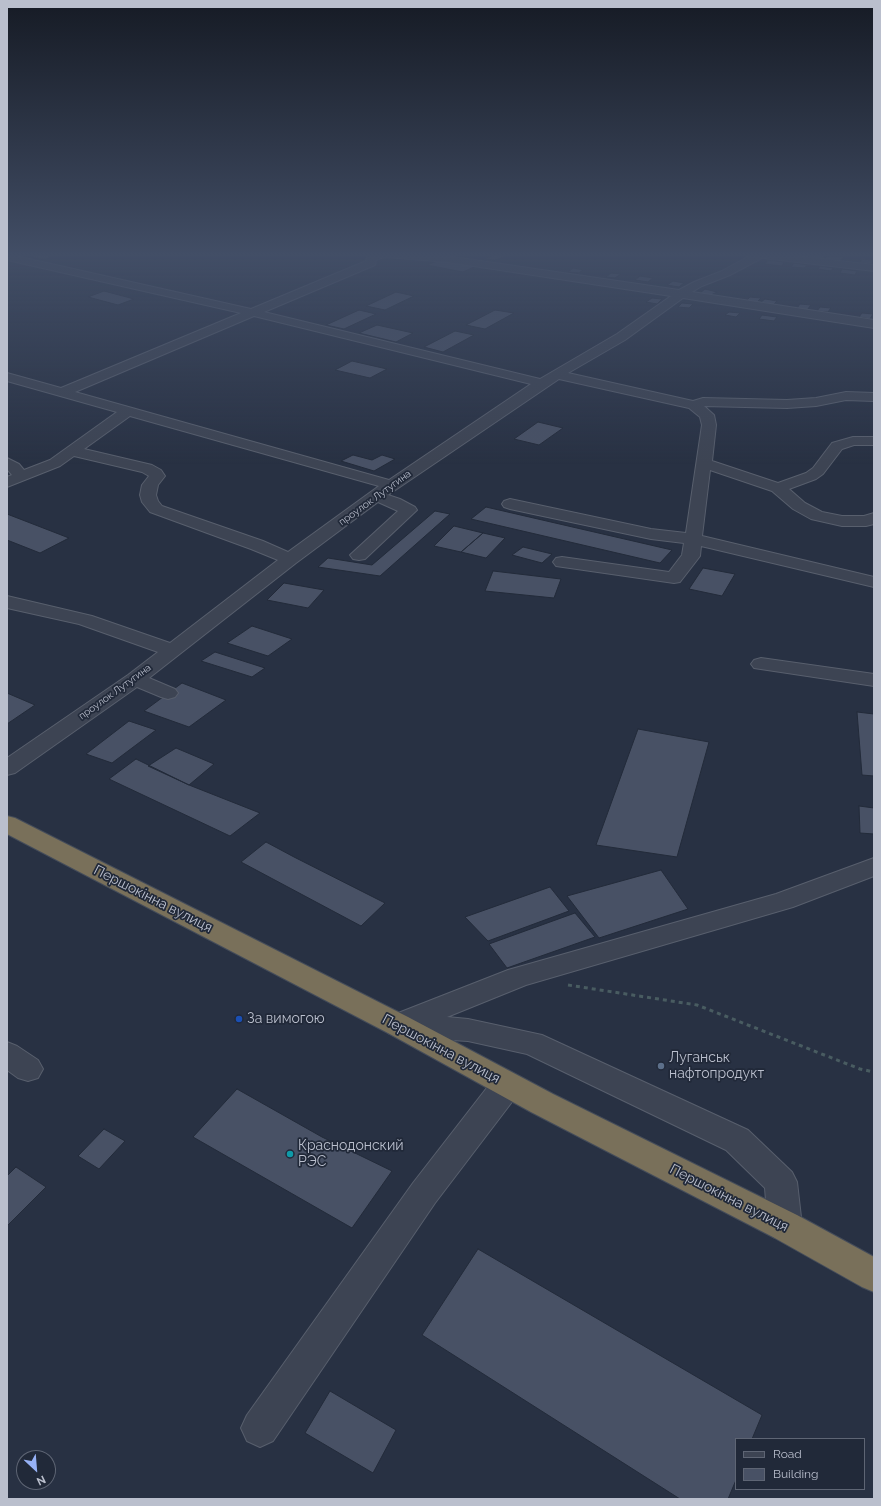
<!DOCTYPE html>
<html>
<head>
<meta charset="utf-8">
<style>
	body { margin:0 }
	#map { position:relative; width:881px; height:1506px; overflow:hidden; background:#283143; font-family:Raleway,sans-serif }
	canvas { display:block }
	.frame { position:absolute; inset:0; border:8px solid #babfcd; pointer-events:none }
	.legend { position:absolute; left:735px; top:1438px; width:130px; height:52px; box-sizing:border-box; background:#212939; border:1px solid #5e6574; margin:0; padding:5px 7px; list-style:none; font-size:12px; color:#babfcd }
	.legend li { display:flex; align-items:center; gap:8px; height:20px }
	.legend b { width:20px; border:1px solid #5e6574 }
	.north { position:absolute; left:16px; top:1450px; width:40px; height:40px; box-sizing:border-box; background:#212939; border:1px solid #5e6574; border-radius:50%; rotate:154deg; font-size:11px; font-weight:700; line-height:16px; text-align:center; color:#babfcd }
	.north::after { content:''; display:block; margin:auto; width:14px; height:18px; background:#96b1f6; clip-path:polygon(50% 0,100% 100%,50% 72%,0 100%) }
</style>
</head>
<body>
<div id="map">
<canvas width="881" height="1506"></canvas>
<div class="frame"></div>
<ul class="legend">
<li><b style="height:5px;background:#3d4453"></b>Road</li>
<li><b style="height:11px;background:#485165"></b>Building</li>
</ul>
<div class="north">N</div>
</div>
<script>
const ctx = document.querySelector('canvas').getContext('2d');
ctx.lineJoin = 'round';
function paint(path, color) { ctx.fillStyle = color; ctx.fill(path, 'evenodd'); }
const poly = rows => new Path2D(rows.map(r => 'M' + r).join(''));
function trace(path, color, width, dash) { ctx.strokeStyle = color; ctx.lineWidth = width; ctx.lineCap = dash ? 'butt' : 'round'; ctx.setLineDash(dash || []); ctx.stroke(path); }
function write(font, color, halo, rows, align = 'center') {
  ctx.font = font + ' Raleway,sans-serif'; ctx.lineWidth = 3.5; ctx.setLineDash([]); ctx.textBaseline = 'middle'; ctx.strokeStyle = halo; ctx.fillStyle = color; for (const [text, x, y, turn = 0] of rows) {
    ctx.save(); ctx.translate(x, y); ctx.rotate((+turn || 0) * Math.PI / 180); ctx.textAlign = isNaN(turn) ? turn : align; if (halo) ctx.strokeText(text, 0, 0); ctx.fillText(text, 0, 0); ctx.restore();
  }
}
const building = poly([
	[17,253,46,253,55,255,43,259,17,253],
	[497,253,506,255,495,260,486,259,497,253],
	[813,253,825,255,823,258,811,257,813,253],
	[827,256,843,257,840,261,825,260,827,256],
	[862,259,873,260,872,264,860,263,862,259],
	[440,260,476,266,463,272,427,265,440,260],
	[768,260,784,262,782,266,765,264,768,260],
	[794,263,807,265,804,268,791,267,794,263],
	[820,266,833,268,831,271,818,269,820,266],
	[573,268,583,270,579,273,568,272,573,268],
	[842,269,857,271,855,275,840,273,842,269],
	[611,273,621,274,615,278,606,277,611,273],
	[640,276,653,278,648,282,635,280,640,276],
	[673,281,684,283,679,287,667,285,673,281],
	[705,289,717,292,711,295,700,293,705,289],
	[104,291,134,299,118,305,88,297,104,291],
	[396,292,414,296,385,310,366,306,396,292],
	[750,297,761,298,756,303,746,301,750,297],
	[652,298,662,299,657,304,646,302,652,298],
	[765,299,777,301,773,305,761,302,765,299],
	[682,303,693,304,689,308,678,307,682,303],
	[800,304,811,305,807,310,797,308,800,304],
	[820,307,831,308,828,312,817,311,820,307],
	[359,310,376,314,344,329,326,325,359,310],
	[495,310,514,313,485,329,466,325,495,310],
	[729,312,740,313,736,317,725,315,729,312],
	[862,313,873,314,870,319,859,317,862,313],
	[762,315,777,317,774,321,759,319,762,315],
	[377,325,413,333,396,342,359,333,377,325],
	[455,331,474,335,443,352,424,347,455,331],
	[352,361,387,369,370,378,335,370,352,361],
	[538,422,563,428,539,445,514,439,538,422],
	[353,455,372,460,382,455,395,459,374,471,341,461,353,455],
	[486,507,672,550,660,563,471,519,486,507],
	[435,511,450,514,380,576,318,567,328,558,372,565,435,511],
	[7,514,69,538,40,553,7,540,7,514],
	[454,526,483,533,461,552,434,546,454,526],
	[483,533,505,538,486,558,461,552,483,533],
	[523,547,552,554,542,563,512,555,523,547],
	[703,568,735,574,722,596,689,589,703,568],
	[493,571,561,579,554,598,485,591,493,571],
	[284,583,324,590,308,608,267,600,284,583],
	[252,626,292,639,268,656,227,643,252,626],
	[215,652,265,668,252,677,201,661,215,652],
	[182,683,226,700,189,727,144,711,182,683],
	[7,693,35,705,7,724,7,693],
	[857,712,874,714,874,776,862,775,857,712],
	[129,721,156,730,112,763,86,754,129,721],
	[638,729,709,742,677,857,596,845,638,729],
	[176,748,214,764,189,785,148,766,176,748],
	[136,759,189,785,260,813,230,836,109,779,136,759],
	[859,806,874,808,874,834,860,833,859,806],
	[266,842,294,857,385,903,361,926,241,862,266,842],
	[661,870,688,909,599,938,567,896,661,870],
	[550,887,569,911,488,941,465,917,550,887],
	[575,913,595,937,507,968,489,944,575,913],
	[237,1089,322,1137,392,1171,352,1228,193,1137,237,1089],
	[104,1129,125,1141,99,1169,78,1156,104,1129],
	[16,1167,46,1187,7,1226,7,1176,16,1167],
	[478,1249,762,1415,752,1439,736,1439,736,1480,728,1499,680,1499,422,1335,478,1249],
	[330,1391,396,1430,373,1473,305,1433,330,1391]
]);
const path = poly([
	[568,985,697,1005,860,1069,874,1072]
]);
const minor = poly([
	[372,253,413,253,447,256,679,290,694,282,722,271,749,256,742,255,741,253,772,253,874,265,874,271,762,258,730,275,702,286,692,292,874,320,874,328,683,298,625,340,568,373,693,401,703,398,787,400,816,398,846,392,874,393,874,401,846,400,816,406,787,408,704,406,714,415,716,425,712,461,778,483,806,473,813,468,832,443,853,437,874,437,874,445,854,445,842,449,823,474,816,479,789,489,805,503,822,512,842,516,864,516,874,513,874,524,866,526,842,526,811,519,793,509,772,491,710,470,702,536,874,577,874,587,701,546,700,556,697,560,680,582,674,583,556,566,553,562,556,558,562,557,669,572,682,555,684,543,651,539,510,509,504,507,502,504,504,501,510,499,651,529,686,533,702,425,700,417,689,408,559,379,388,495,400,499,415,507,417,510,365,559,359,560,353,559,350,555,398,511,378,502,296,563,149,678,175,689,178,693,175,697,168,699,161,697,137,687,15,773,7,775,7,758,128,675,158,652,79,624,7,608,7,596,92,616,170,643,278,560,251,549,150,512,142,502,140,495,142,485,149,476,142,472,74,456,60,466,7,487,7,477,12,475,7,469,7,458,19,464,24,470,50,460,117,412,7,381,7,373,61,388,241,313,7,260,7,254,251,309,366,261,367,256,372,253],
	[384,257,447,262,671,296,617,334,540,379,264,312,375,265,376,260,384,257],
	[254,316,531,384,389,480,75,392,254,316],
	[130,416,379,486,288,552,263,541,162,506,158,501,156,495,158,485,165,476,161,470,152,465,84,449,130,416],
	[761,658,874,674,874,686,754,668,751,664,754,660,761,658],
	[874,858,874,876,793,907,526,985,447,1017,468,1019,542,1035,748,1130,792,1172,797,1182,802,1226,797,1237,785,1241,773,1237,768,1226,765,1188,726,1150,527,1054,468,1041,401,1037,388,1033,384,1025,388,1017,508,970,776,894,874,858],
	[7,1042,17,1046,38,1060,43,1069,38,1078,28,1081,18,1078,7,1070,7,1042],
	[507,1073,518,1076,522,1085,518,1094,435,1203,273,1441,260,1447,247,1441,241,1428,247,1415,413,1183,496,1076,507,1073]
]);
const highway = poly([
	[7,816,15,818,408,1017,553,1094,797,1215,874,1257,874,1292,862,1287,773,1237,531,1112,388,1033,7,834,7,816]
]);
const markers = [
	[239,1019,4,"#1a4fb4"],
	[661,1066,4,"#5c6f8a"],
	[290,1154,4,"#0f9aa8"]
];
const farStreetnames = [
	["проулок Лутугина",375,498,-36],
	["проулок Лутугина",115,692,-36]
];
const nearStreetnames = [
	["Першокінна вулиця",153,899,27],
	["Першокінна вулиця",441,1049,28],
	["Першокінна вулиця",729,1198,27]
];
const nearPoinames = [
	["За вимогою",247,1019],
	["Луганськ",669,1058],
	["нафтопродукт",669,1074],
	["Краснодонский",298,1146],
	["РЭС",298,1162]
];
paint(building, '#485165');
trace(building, '#232b3a', 1);
trace(minor, '#585f6d', 2);
trace(highway, '#444c5a', 2);
trace(path, '#495c61', 3, [4, 4]);
paint(minor, '#3d4453');
paint(highway, '#79705a');
const sky = ctx.createLinearGradient(0, 0, 0, 464);
sky.addColorStop(0, '#161b25');
sky.addColorStop(0.55, '#424e66');
sky.addColorStop(1, '#424e6600');
ctx.fillStyle = sky;
ctx.fillRect(0, 0, 881, 464);
for (const [x, y, r, color] of markers) { const dot = new Path2D(); dot.arc(x, y, r, 0, 2 * Math.PI); ctx.fillStyle = color; ctx.fill(dot); trace(dot, '#212939', 1.5); }
write('10px', '#babfcd', '#212939', farStreetnames);
write('14px', '#babfcd', '#212939', nearStreetnames);
write('14px', '#babfcd', '#212939', nearPoinames, 'left');
</script>
</body>
</html>
